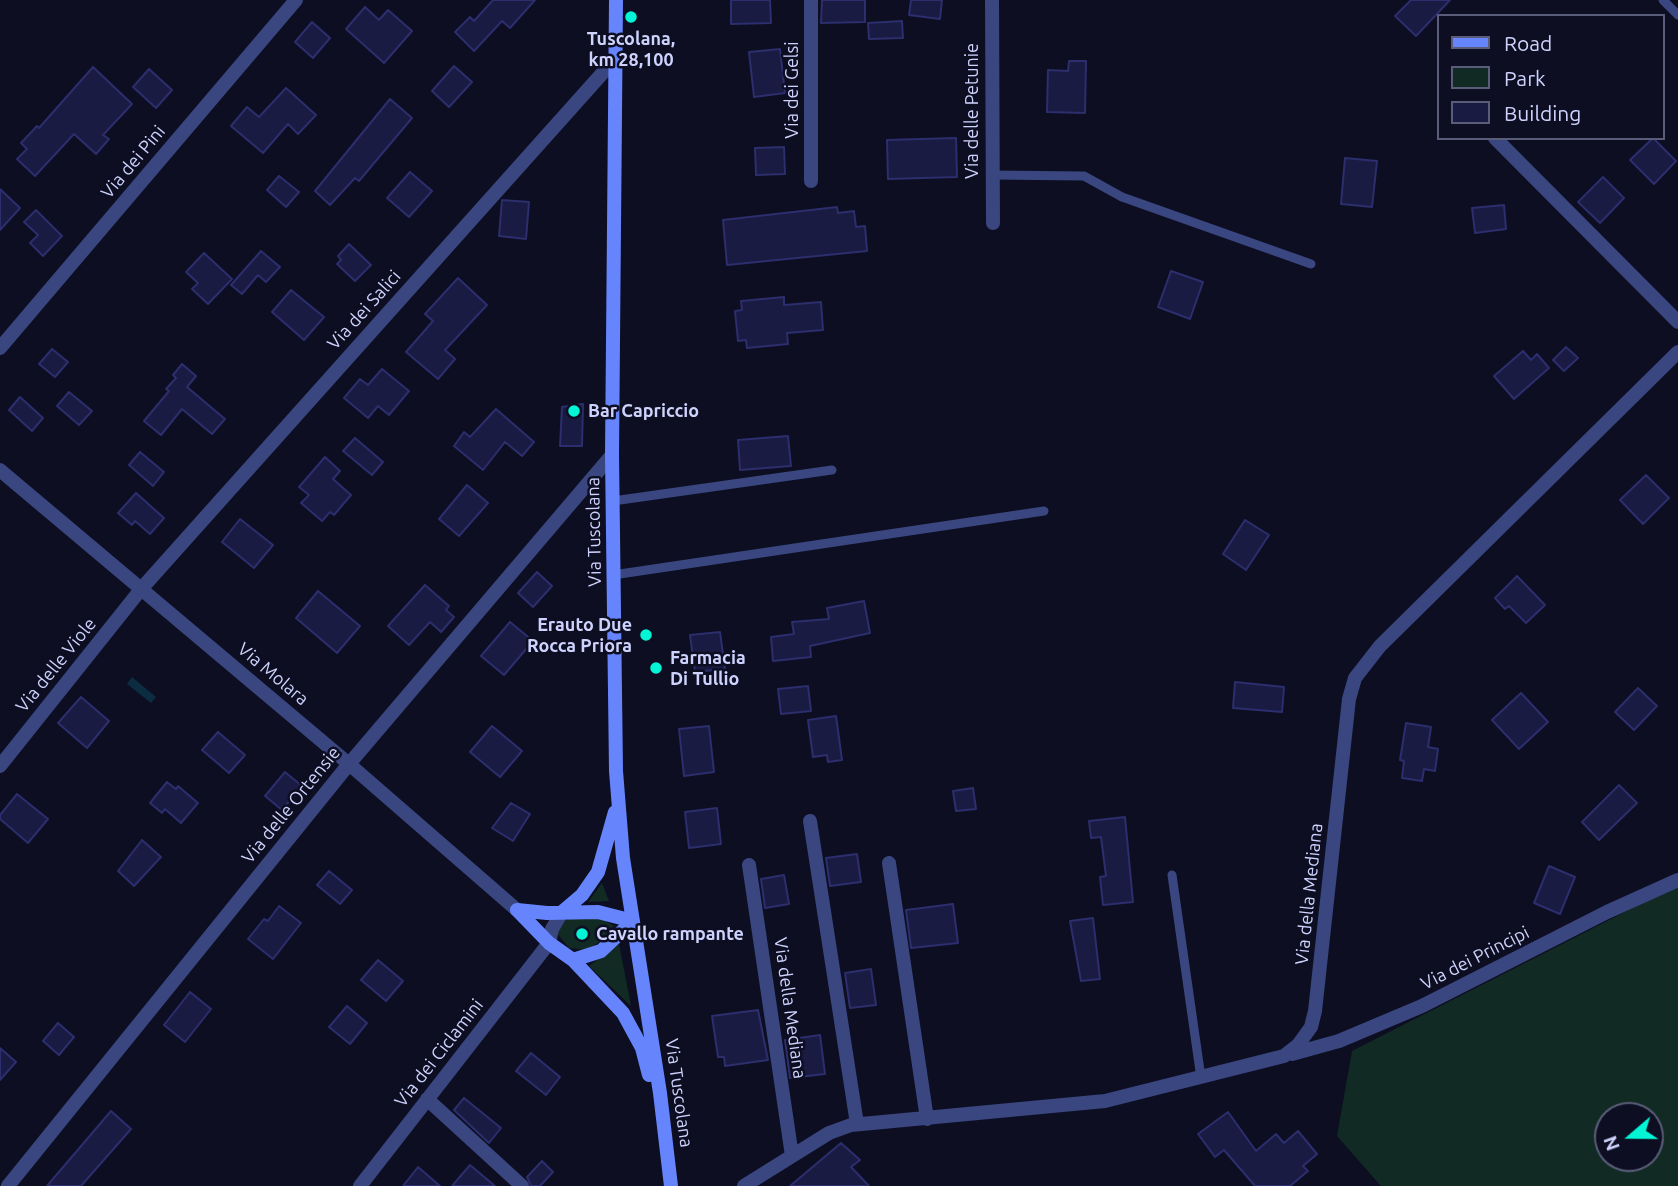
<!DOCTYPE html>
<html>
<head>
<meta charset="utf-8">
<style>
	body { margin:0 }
	#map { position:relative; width:1678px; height:1186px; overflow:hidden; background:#0d0e21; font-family:Ubuntu,sans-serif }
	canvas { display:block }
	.legend { position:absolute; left:1437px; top:14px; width:228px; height:126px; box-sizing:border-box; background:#0d0e21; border:2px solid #5a5d79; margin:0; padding:9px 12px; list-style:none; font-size:21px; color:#ced3fe }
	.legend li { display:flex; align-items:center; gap:14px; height:35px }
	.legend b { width:35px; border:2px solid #5a5d79 }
	.north { position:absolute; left:1594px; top:1102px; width:70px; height:70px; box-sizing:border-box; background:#0d0e21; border:2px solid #5a5d79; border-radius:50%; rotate:250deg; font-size:19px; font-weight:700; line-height:28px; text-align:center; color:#ced3fe }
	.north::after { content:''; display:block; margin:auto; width:24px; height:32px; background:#03f5d6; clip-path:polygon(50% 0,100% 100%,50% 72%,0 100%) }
</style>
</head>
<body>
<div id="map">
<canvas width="1678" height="1186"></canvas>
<ul class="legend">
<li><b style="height:9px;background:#6685fd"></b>Road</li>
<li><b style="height:19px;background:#112b24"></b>Park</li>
<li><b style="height:19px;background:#1a1b42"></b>Building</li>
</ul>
<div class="north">N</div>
</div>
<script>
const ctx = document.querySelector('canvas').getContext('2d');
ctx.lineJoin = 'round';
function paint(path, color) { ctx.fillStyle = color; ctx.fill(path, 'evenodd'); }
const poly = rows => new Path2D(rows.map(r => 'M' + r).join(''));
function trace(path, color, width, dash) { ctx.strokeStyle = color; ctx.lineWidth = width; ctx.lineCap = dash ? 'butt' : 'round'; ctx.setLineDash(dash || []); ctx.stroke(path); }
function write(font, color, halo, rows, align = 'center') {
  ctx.font = font + ' Ubuntu,sans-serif'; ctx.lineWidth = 5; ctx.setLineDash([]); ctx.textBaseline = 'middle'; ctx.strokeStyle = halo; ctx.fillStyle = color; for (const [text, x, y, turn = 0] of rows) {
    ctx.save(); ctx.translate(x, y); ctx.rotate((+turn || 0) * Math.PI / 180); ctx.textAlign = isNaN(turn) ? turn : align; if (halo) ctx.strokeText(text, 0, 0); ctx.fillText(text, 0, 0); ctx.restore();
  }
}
const green = poly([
	[602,883,609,901,588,902],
	[1678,885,1678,1186,1381,1186,1337,1136,1352,1051],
	[1608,1116,1650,1116,1650,1158,1608,1158],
	[593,914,614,926,606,938,587,950,569,948,557,933,565,920],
	[619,944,631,1006,589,966]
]);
const water = poly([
	[132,677,156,697,151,703,127,684]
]);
const building = poly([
	[493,0,535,0,510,28,502,21,474,51,455,32,470,17,474,21,493,0],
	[731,0,770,0,771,23,731,24,731,0],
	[822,0,865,0,865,22,821,23,822,0],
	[911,0,942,0,940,19,909,15,911,0],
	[1411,0,1450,0,1416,36,1395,16,1411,0],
	[365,7,379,20,388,10,412,31,384,63,346,29,365,7],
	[902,21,903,38,869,39,868,23,902,21],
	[312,22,330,38,313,58,295,42,312,22],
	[780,49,785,93,754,97,749,52,780,49],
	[1069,61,1086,61,1085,113,1047,112,1048,70,1068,71,1069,61],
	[454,66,472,82,449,107,432,91,454,66],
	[93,67,132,104,103,135,109,139,96,154,74,134,35,176,17,159,27,149,21,143,37,126,39,128,93,67],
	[149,69,172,90,156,108,133,87,149,69],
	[286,88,316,115,298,134,288,124,263,153,231,126,247,107,259,117,286,88],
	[390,99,412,118,359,181,355,178,330,205,315,191,390,99],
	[956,138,957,177,888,179,887,140,956,138],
	[1653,138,1676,161,1654,184,1630,160,1653,138],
	[784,147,785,174,756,175,755,148,784,147],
	[1345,158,1377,161,1372,207,1341,204,1345,158],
	[410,172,432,191,409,217,387,198,410,172],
	[279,176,299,192,286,207,267,190,279,176],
	[1603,177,1624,198,1600,223,1578,202,1603,177],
	[0,189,20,208,0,230,0,189],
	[502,200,529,202,526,239,499,236,502,200],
	[1504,205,1506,229,1475,233,1472,208,1504,205],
	[837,207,838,213,854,211,856,227,865,226,867,251,727,265,723,220,837,207],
	[36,210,62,236,43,256,30,243,38,235,24,222,36,210],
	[349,244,371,265,355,281,337,264,341,260,338,256,349,244],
	[261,251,280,267,266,282,258,275,242,294,231,285,261,251],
	[204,253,232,279,208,304,192,289,198,283,186,272,204,253],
	[1171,271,1203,282,1190,319,1158,307,1171,271],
	[458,278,487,305,445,350,455,359,438,379,406,352,433,321,425,314,458,278],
	[291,290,324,317,304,340,272,312,291,290],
	[784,297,784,305,821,302,823,330,787,333,788,344,747,348,746,340,738,341,735,311,742,310,741,301,784,297],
	[1566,347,1578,358,1564,371,1553,360,1566,347],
	[52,349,68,362,55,377,39,364,52,349],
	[1523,351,1531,360,1537,354,1549,368,1514,399,1494,376,1523,351],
	[182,364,196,376,187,387,225,419,212,434,182,409,161,435,144,421,169,391,166,389,176,378,173,375,182,364],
	[382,369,409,391,389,415,378,406,368,418,344,398,360,379,368,385,382,369],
	[69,392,92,411,79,425,57,406,69,392],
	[20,397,43,418,32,431,9,410,20,397],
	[583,404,582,446,560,446,562,407,583,404],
	[496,409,534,442,522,456,505,442,483,470,454,446,464,432,470,437,496,409],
	[788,436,791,466,740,470,738,440,788,436],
	[355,438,383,462,372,475,343,451,355,438],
	[140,452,164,472,153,486,129,465,140,452],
	[325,457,340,471,333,479,351,495,334,515,330,512,322,521,301,503,309,495,299,487,325,457],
	[1646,475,1669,498,1643,524,1620,500,1646,475],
	[467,485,488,503,459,536,439,519,467,485],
	[136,493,164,518,150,534,135,521,132,525,118,513,136,493],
	[240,519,273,545,254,568,222,542,240,519],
	[1245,520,1269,535,1246,570,1223,554,1245,520],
	[537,572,552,586,533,607,518,593,537,572],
	[1517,576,1545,605,1526,623,1509,606,1505,609,1495,598,1517,576],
	[425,585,449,606,446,610,454,617,441,632,430,622,409,645,388,626,425,585],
	[318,591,360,626,337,653,296,618,318,591],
	[864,601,870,633,810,646,811,657,773,661,771,637,794,634,792,622,829,619,827,608,864,601],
	[510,622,533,641,504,675,481,656,510,622],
	[720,632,725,669,695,672,690,635,720,632],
	[1235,682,1284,687,1282,712,1233,708,1235,682],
	[808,686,811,711,781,714,778,689,808,686],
	[1638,688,1657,706,1634,730,1615,712,1638,688],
	[1521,693,1548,722,1519,749,1492,720,1521,693],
	[81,697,109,721,87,748,58,723,81,697],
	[836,716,842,760,828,762,827,755,813,757,808,720,836,716],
	[1406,723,1431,727,1428,747,1438,749,1435,771,1424,769,1422,781,1402,778,1404,761,1400,760,1406,723],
	[492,726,522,751,500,777,470,752,492,726],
	[709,726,714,772,684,776,679,729,709,726],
	[218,732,245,755,229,773,202,750,218,732],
	[285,772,302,786,282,810,265,796,285,772],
	[167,782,176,789,178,786,198,803,181,823,165,809,162,813,150,803,167,782],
	[1619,785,1637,803,1599,840,1582,822,1619,785],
	[973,788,976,809,956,811,953,791,973,788],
	[17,794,48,819,28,843,0,819,0,815,17,794],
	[511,803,530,814,513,841,492,828,511,803],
	[717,808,721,844,689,848,685,812,717,808],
	[1125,817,1133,902,1103,905,1100,877,1106,876,1101,837,1091,838,1089,821,1125,817],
	[142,840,161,857,134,886,118,871,142,840],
	[857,854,861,882,830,886,826,858,857,854],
	[1549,866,1575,877,1560,914,1534,903,1549,866],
	[329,871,352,890,340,904,317,885,329,871],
	[784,875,789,904,765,908,761,879,784,875],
	[953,904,958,943,911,948,906,910,953,904],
	[279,906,301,923,273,959,248,939,264,919,268,921,279,906],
	[1093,918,1100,979,1081,981,1070,921,1093,918],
	[378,960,403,981,386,1001,361,980,378,960],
	[871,969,876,1005,850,1008,845,973,871,969],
	[190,992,211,1009,185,1042,164,1025,190,992],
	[347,1006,367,1023,350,1044,329,1027,347,1006],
	[758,1010,768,1060,725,1066,724,1057,718,1057,712,1016,758,1010],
	[58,1023,74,1037,59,1055,43,1041,58,1023],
	[820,1035,825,1074,790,1078,785,1040,820,1035],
	[0,1048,16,1062,0,1080,0,1048],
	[531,1053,560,1077,546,1095,516,1071,531,1053],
	[464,1098,501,1128,489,1143,454,1110,464,1098],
	[111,1111,131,1129,81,1186,47,1186,111,1111],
	[1228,1112,1256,1151,1276,1134,1284,1143,1298,1131,1317,1154,1303,1166,1308,1171,1290,1186,1255,1186,1224,1150,1215,1157,1198,1134,1228,1112],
	[841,1143,860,1160,851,1167,869,1186,790,1186,841,1143],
	[542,1161,553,1172,540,1186,531,1186,527,1177,542,1161],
	[470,1165,495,1186,452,1186,470,1165],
	[418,1167,440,1186,403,1186,418,1167]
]);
const service = poly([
	[1663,0,1678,15],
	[991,175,1084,176,1122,197,1311,264],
	[613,501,832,470],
	[613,575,1044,511],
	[1172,875,1201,1078]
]);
const minor = poly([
	[992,0,993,223],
	[1495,138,1678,322],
	[811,181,811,0],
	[0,348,296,0],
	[0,766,142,588,616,58],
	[810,821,857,1124],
	[889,863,927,1119],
	[749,865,792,1156],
	[1292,1054,1339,1041,1422,1006,1607,912,1678,880],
	[427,1099,522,1186],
	[8,1186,349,764,612,455],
	[360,1186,549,943,552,929,562,912],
	[744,1186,829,1133,851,1125,1105,1101,1284,1056,1298,1045,1311,1027,1315,1011,1349,699,1355,678,1380,646,1678,352]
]);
const tertiary = poly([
	[0,470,349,764,517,910]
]);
const secondary = poly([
	[616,0,612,455,616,771,623,858,660,1093,671,1186],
	[517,910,549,943,573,960,623,1013,642,1048,649,1075],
	[517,910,547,913,598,912,633,921],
	[562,912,582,895,598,872,615,812],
	[573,960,601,951,633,921]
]);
const markers = [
	[631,17,7,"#03f5d6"],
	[574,411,7,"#03f5d6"],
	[646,635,7,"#03f5d6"],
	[656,668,7,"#03f5d6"],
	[582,934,7,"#03f5d6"]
];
const poiNames = [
	["Tuscolana,",631,39,"center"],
	["km 28,100",631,60,"center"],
	["Bar Capriccio",588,411],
	["Erauto Due",632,625,"right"],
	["Rocca Priora",632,646,"right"],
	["Farmacia",670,658],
	["Di Tullio",670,679],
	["Cavallo rampante",596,934]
];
const streetNames = [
	["Via dei Gelsi",792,90,-90],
	["Via delle Petunie",972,111,-90],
	["Via dei Pini",133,162,-50],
	["Via dei Salici",364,310,-48],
	["Via Tuscolana",594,532,-91],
	["Via delle Viole",56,665,-51],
	["Via Molara",273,674,40],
	["Via delle Ortensie",291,805,-51],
	["Via della Mediana",1309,894,-84],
	["Via dei Principi",1475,958,-27],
	["Via della Mediana",790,1008,82],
	["Via dei Ciclamini",439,1053,-52],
	["Via Tuscolana",679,1093,82]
];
paint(green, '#112b24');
paint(water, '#0c2c41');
paint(building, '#1a1b42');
trace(building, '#2c2e6d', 2);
trace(service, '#39467f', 9);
trace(minor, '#39467f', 14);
trace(tertiary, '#39467f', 14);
trace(secondary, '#6685fd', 14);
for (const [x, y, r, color] of markers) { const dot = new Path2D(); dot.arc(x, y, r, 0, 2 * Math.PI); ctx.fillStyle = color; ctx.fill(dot); trace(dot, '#0d0e21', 2.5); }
write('bold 18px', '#ced3fe', '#0d0e21', poiNames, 'left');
write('18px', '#ced3fe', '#0d0e21', streetNames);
</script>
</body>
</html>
